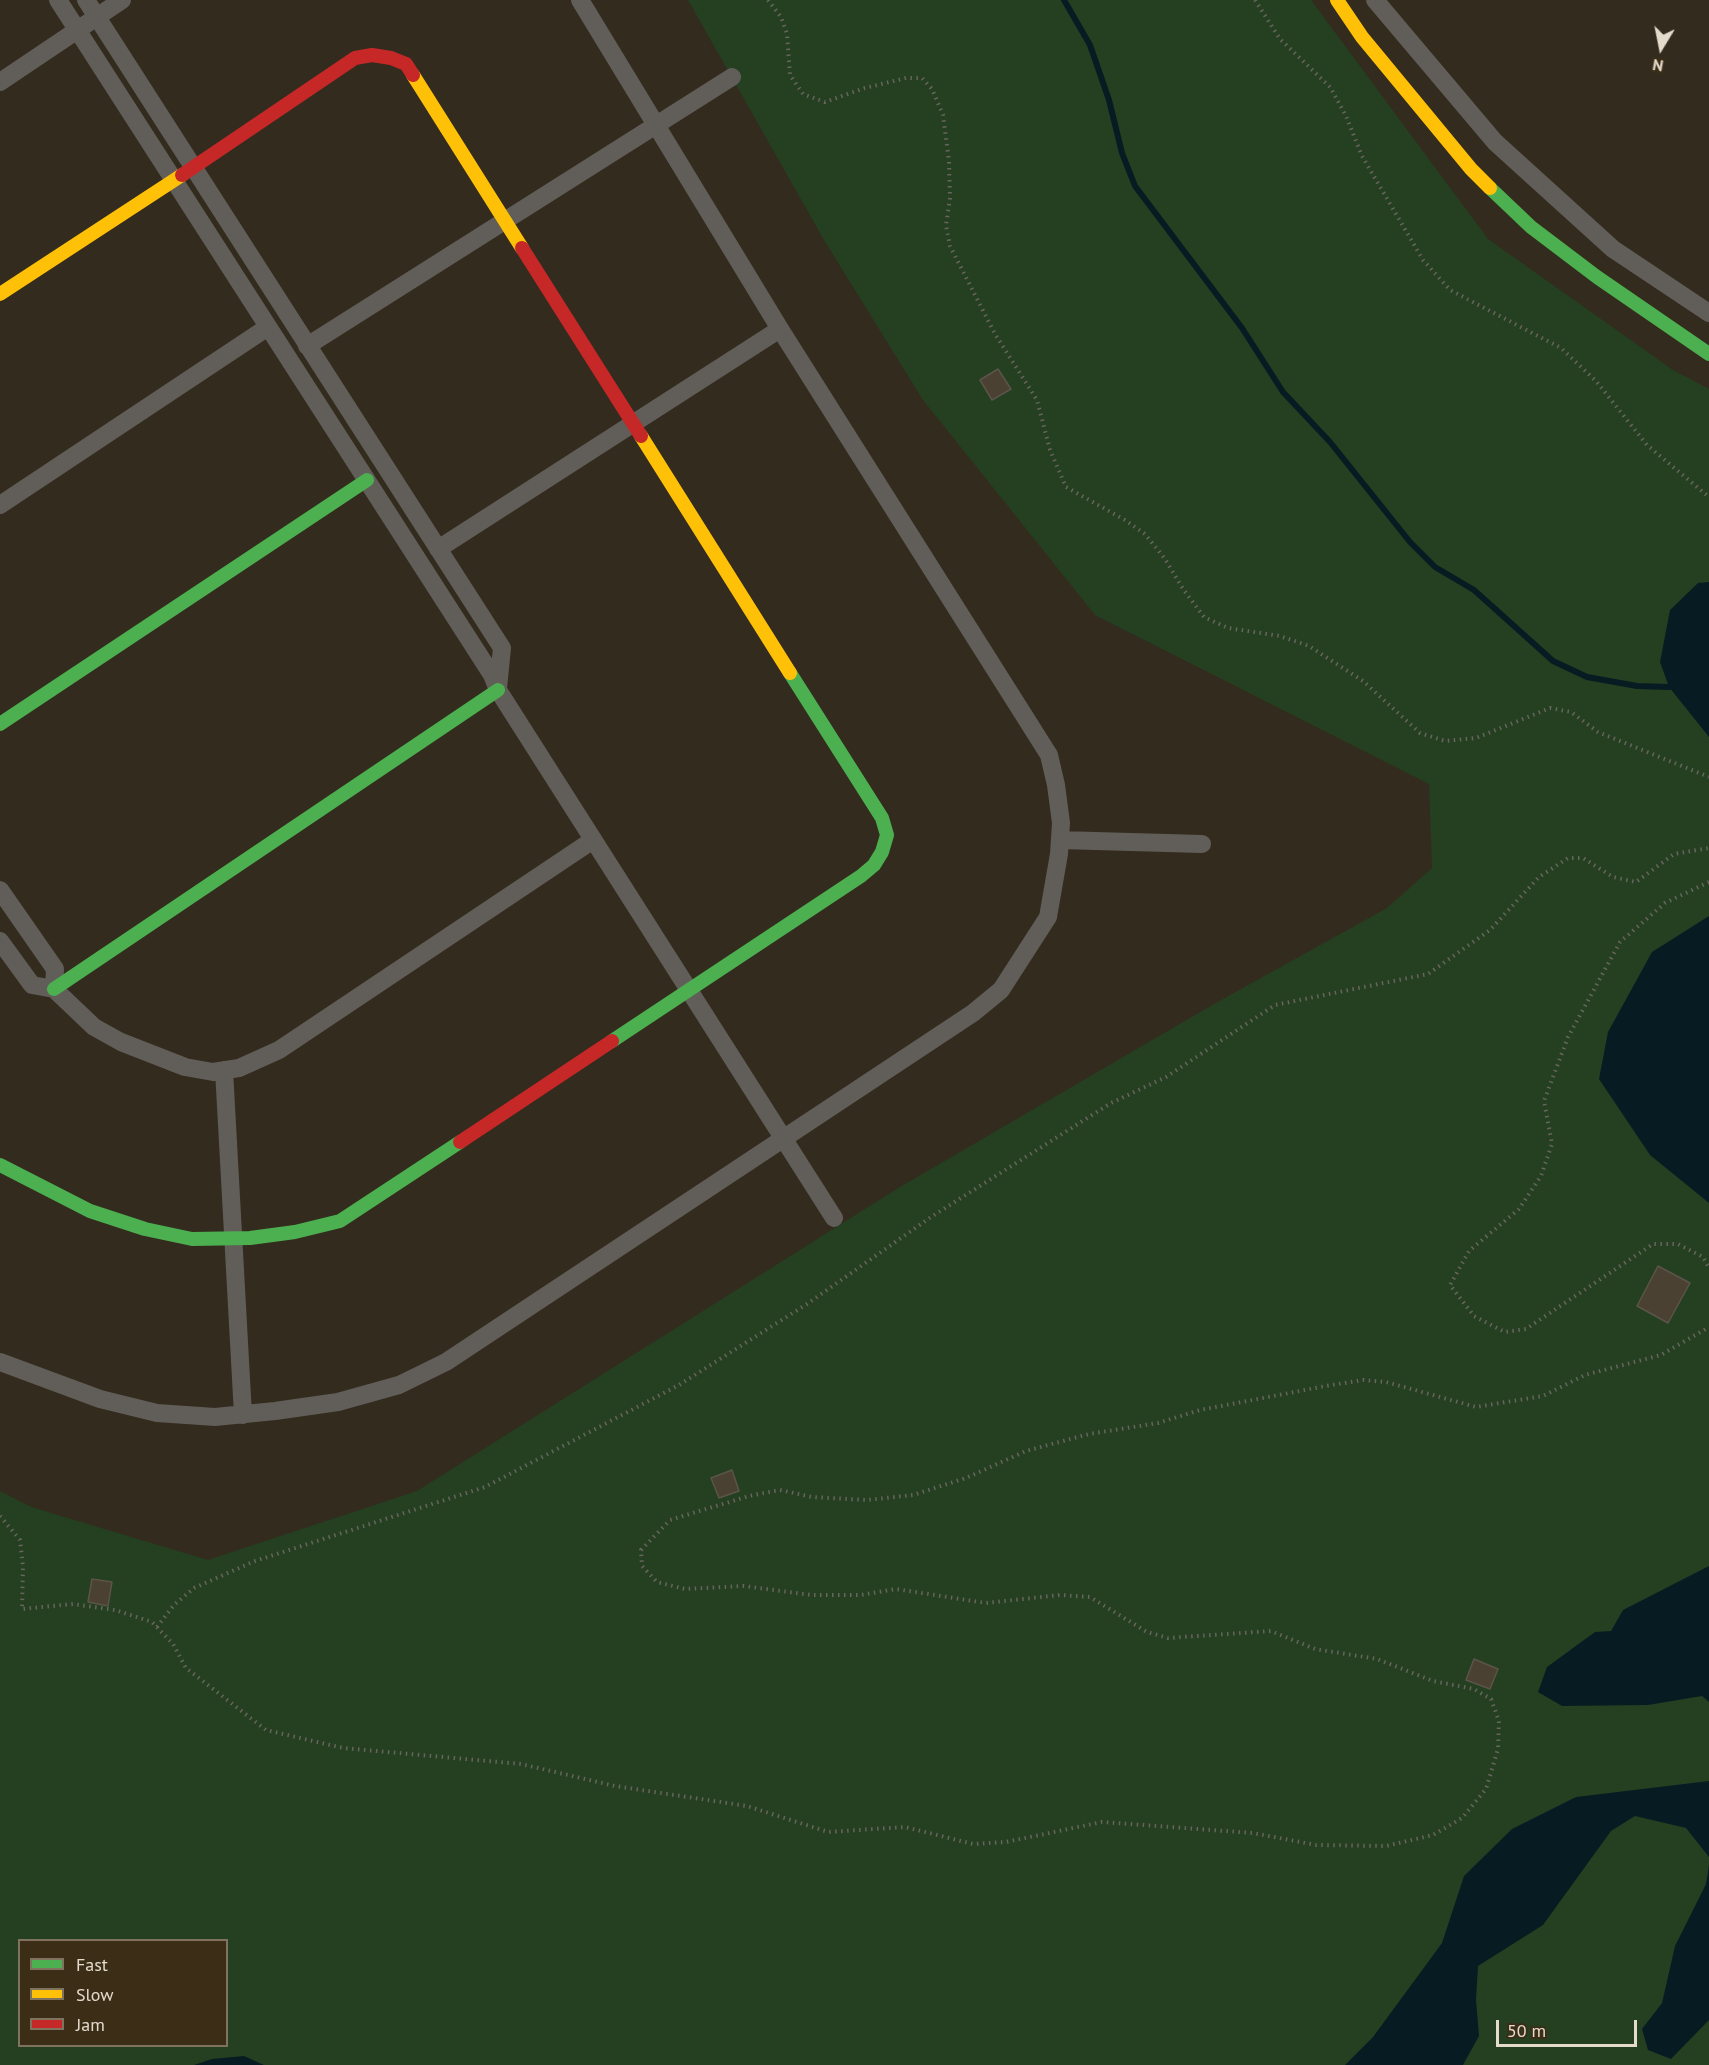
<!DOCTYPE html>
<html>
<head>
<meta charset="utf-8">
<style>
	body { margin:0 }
	#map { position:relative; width:1709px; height:2065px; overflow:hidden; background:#332b1e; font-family:"PT Sans",sans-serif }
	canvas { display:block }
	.legend { position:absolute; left:18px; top:1939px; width:210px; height:108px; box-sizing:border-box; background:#3b2d16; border:2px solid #7f735f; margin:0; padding:8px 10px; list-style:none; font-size:18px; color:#e4dbcd }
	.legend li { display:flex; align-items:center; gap:12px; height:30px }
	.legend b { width:30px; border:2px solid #7f735f }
	.north { position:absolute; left:1631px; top:18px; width:60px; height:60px; -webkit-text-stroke:4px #3b2d16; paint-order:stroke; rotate:190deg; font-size:16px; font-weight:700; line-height:24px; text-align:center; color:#e4dbcd }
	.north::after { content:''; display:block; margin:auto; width:21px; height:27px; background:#e4dbcd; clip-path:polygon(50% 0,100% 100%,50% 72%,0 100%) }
	.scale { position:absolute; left:1496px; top:2020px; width:141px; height:27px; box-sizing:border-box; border:3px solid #e4dbcd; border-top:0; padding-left:8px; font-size:18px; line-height:21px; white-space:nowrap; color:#e4dbcd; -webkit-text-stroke:4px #3b2d16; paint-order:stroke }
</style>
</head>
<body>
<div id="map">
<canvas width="1709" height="2065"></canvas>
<ul class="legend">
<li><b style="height:8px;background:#4caf50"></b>Fast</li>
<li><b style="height:8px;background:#ffc107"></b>Slow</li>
<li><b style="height:8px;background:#c62828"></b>Jam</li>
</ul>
<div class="north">N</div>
<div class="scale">50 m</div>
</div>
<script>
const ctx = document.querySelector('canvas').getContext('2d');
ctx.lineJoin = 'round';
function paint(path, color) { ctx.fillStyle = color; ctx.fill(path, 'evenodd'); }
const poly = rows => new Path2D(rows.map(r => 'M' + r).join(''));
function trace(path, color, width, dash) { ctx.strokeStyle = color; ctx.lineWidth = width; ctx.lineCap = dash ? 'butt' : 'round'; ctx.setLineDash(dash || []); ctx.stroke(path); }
const green = poly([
	[688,0,1311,0,1488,239,1673,370,1709,389,1709,2065,0,2065,0,1491,31,1507,208,1560,417,1491,900,1187,1214,1004,1387,908,1432,868,1429,784,1095,615,923,400,824,240],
	[20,1940,226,1940,226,2046,20,2046]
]);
const water = poly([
	[1709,582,1709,737,1669,687,1660,662,1670,610,1698,583],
	[1709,916,1709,1203,1650,1155,1599,1079,1608,1032,1652,952],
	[1709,1566,1709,1702,1702,1696,1648,1705,1562,1706,1538,1692,1547,1667,1595,1632,1611,1631,1623,1610],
	[1709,1781,1709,1857,1686,1828,1635,1816,1611,1831,1543,1925,1478,1966,1476,2000,1479,2036,1463,2065,1345,2065,1373,2037,1442,1943,1464,1876,1512,1829,1576,1797],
	[1709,1865,1709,2020,1671,2059,1648,2050,1642,2029,1662,2003,1675,1946,1706,1884],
	[244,2056,264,2065,194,2065,212,2059]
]);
const stream = poly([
	[1064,0,1090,45,1109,100,1122,153,1135,186,1242,328,1283,392,1330,442,1410,542,1435,567,1474,590,1553,661,1587,677,1637,686,1669,687]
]);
const building = poly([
	[998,369,1011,389,992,400,980,380,998,369],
	[1658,1266,1690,1283,1668,1323,1637,1306,1658,1266],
	[732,1470,739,1491,719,1498,711,1478,732,1470],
	[92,1579,112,1582,108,1606,88,1602,92,1579],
	[1474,1659,1498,1669,1490,1689,1466,1680,1474,1659]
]);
const path = poly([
	[768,0,781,17,787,34,790,75,803,94,825,102,865,88,906,78,922,78,932,89,943,115,949,161,950,198,946,225,950,246,995,334,1037,400,1050,450,1066,487,1125,520,1145,534,1165,559,1183,589,1204,617,1228,628,1280,636,1309,646,1363,681,1420,733,1445,741,1476,738,1550,708,1571,712,1598,732,1709,777],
	[1255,0,1280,39,1330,87,1346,116,1362,156,1423,260,1450,290,1561,348,1596,381,1647,445,1709,497],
	[1709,882,1665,903,1620,942,1568,1037,1544,1101,1552,1144,1541,1176,1519,1209,1469,1251,1450,1285,1474,1316,1505,1332,1526,1329,1653,1244,1678,1244,1703,1257,1709,1268],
	[0,1516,20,1540,23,1567,22,1609,73,1604,115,1610,152,1622,173,1644,186,1668,266,1730,343,1748,521,1764,615,1786,747,1806,828,1832,905,1827,973,1844,1006,1842,1102,1822,1253,1833,1316,1845,1386,1846,1433,1835,1462,1818,1486,1789,1498,1749,1499,1721,1491,1699,1474,1689,1433,1681,1377,1659,1315,1649,1271,1631,1168,1638,1147,1632,1090,1597,1060,1595,986,1603,896,1589,861,1595,811,1595,744,1586,685,1589,657,1582,642,1566,641,1550,670,1520,749,1496,780,1490,812,1497,867,1500,913,1495,966,1478,1026,1451,1089,1434,1158,1423,1200,1410,1326,1386,1363,1380,1386,1382,1476,1407,1543,1396,1585,1375,1661,1355,1709,1327],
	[157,1627,174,1605,194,1588,255,1561,485,1487,679,1385,807,1304,931,1217,1111,1103,1166,1077,1275,1005,1428,974,1490,930,1539,877,1568,858,1583,858,1613,877,1636,882,1674,854,1709,848]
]);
const street = poly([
	[58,0,492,675,498,690,834,1218],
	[86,0,502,648,498,688],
	[1375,0,1495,142,1613,249,1709,313],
	[0,82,122,0],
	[307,346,732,77],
	[0,505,268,327],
	[438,549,780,329],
	[1060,840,1202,844],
	[0,890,55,969,54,989],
	[0,941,32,985,54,989,94,1027,121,1042,185,1067,213,1072,239,1068,279,1050,593,840],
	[224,1070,243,1415],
	[0,1362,100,1399,157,1413,215,1417,275,1411,338,1402,399,1385,446,1362,973,1013,1001,990,1048,917,1059,854,1061,823,1056,785,1049,755,780,329,580,0]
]);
const fast = poly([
	[1490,188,1531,227,1597,277,1709,354],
	[0,724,367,480],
	[54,989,498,690],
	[612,1041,861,876,874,865,882,852,887,835,882,818,790,673],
	[0,1165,90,1211,145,1229,192,1239,250,1238,295,1232,340,1221,460,1142]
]);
const slow = poly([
	[1337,0,1362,37,1471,169,1490,188],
	[413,75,522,248],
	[0,294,182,175],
	[641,436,790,673]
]);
const jam = poly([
	[182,175,355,58,372,55,391,58,406,64,413,75],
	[522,248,641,436],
	[460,1142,612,1041]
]);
paint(green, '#244021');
paint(water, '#061c22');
trace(stream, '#061c22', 6);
paint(building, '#4a4132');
trace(building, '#5b544a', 1.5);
trace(path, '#68645e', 4, [1.5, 4.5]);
trace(street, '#615d58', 18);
trace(fast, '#4caf50', 14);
trace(slow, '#ffc107', 14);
trace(jam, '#c62828', 14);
</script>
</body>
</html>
